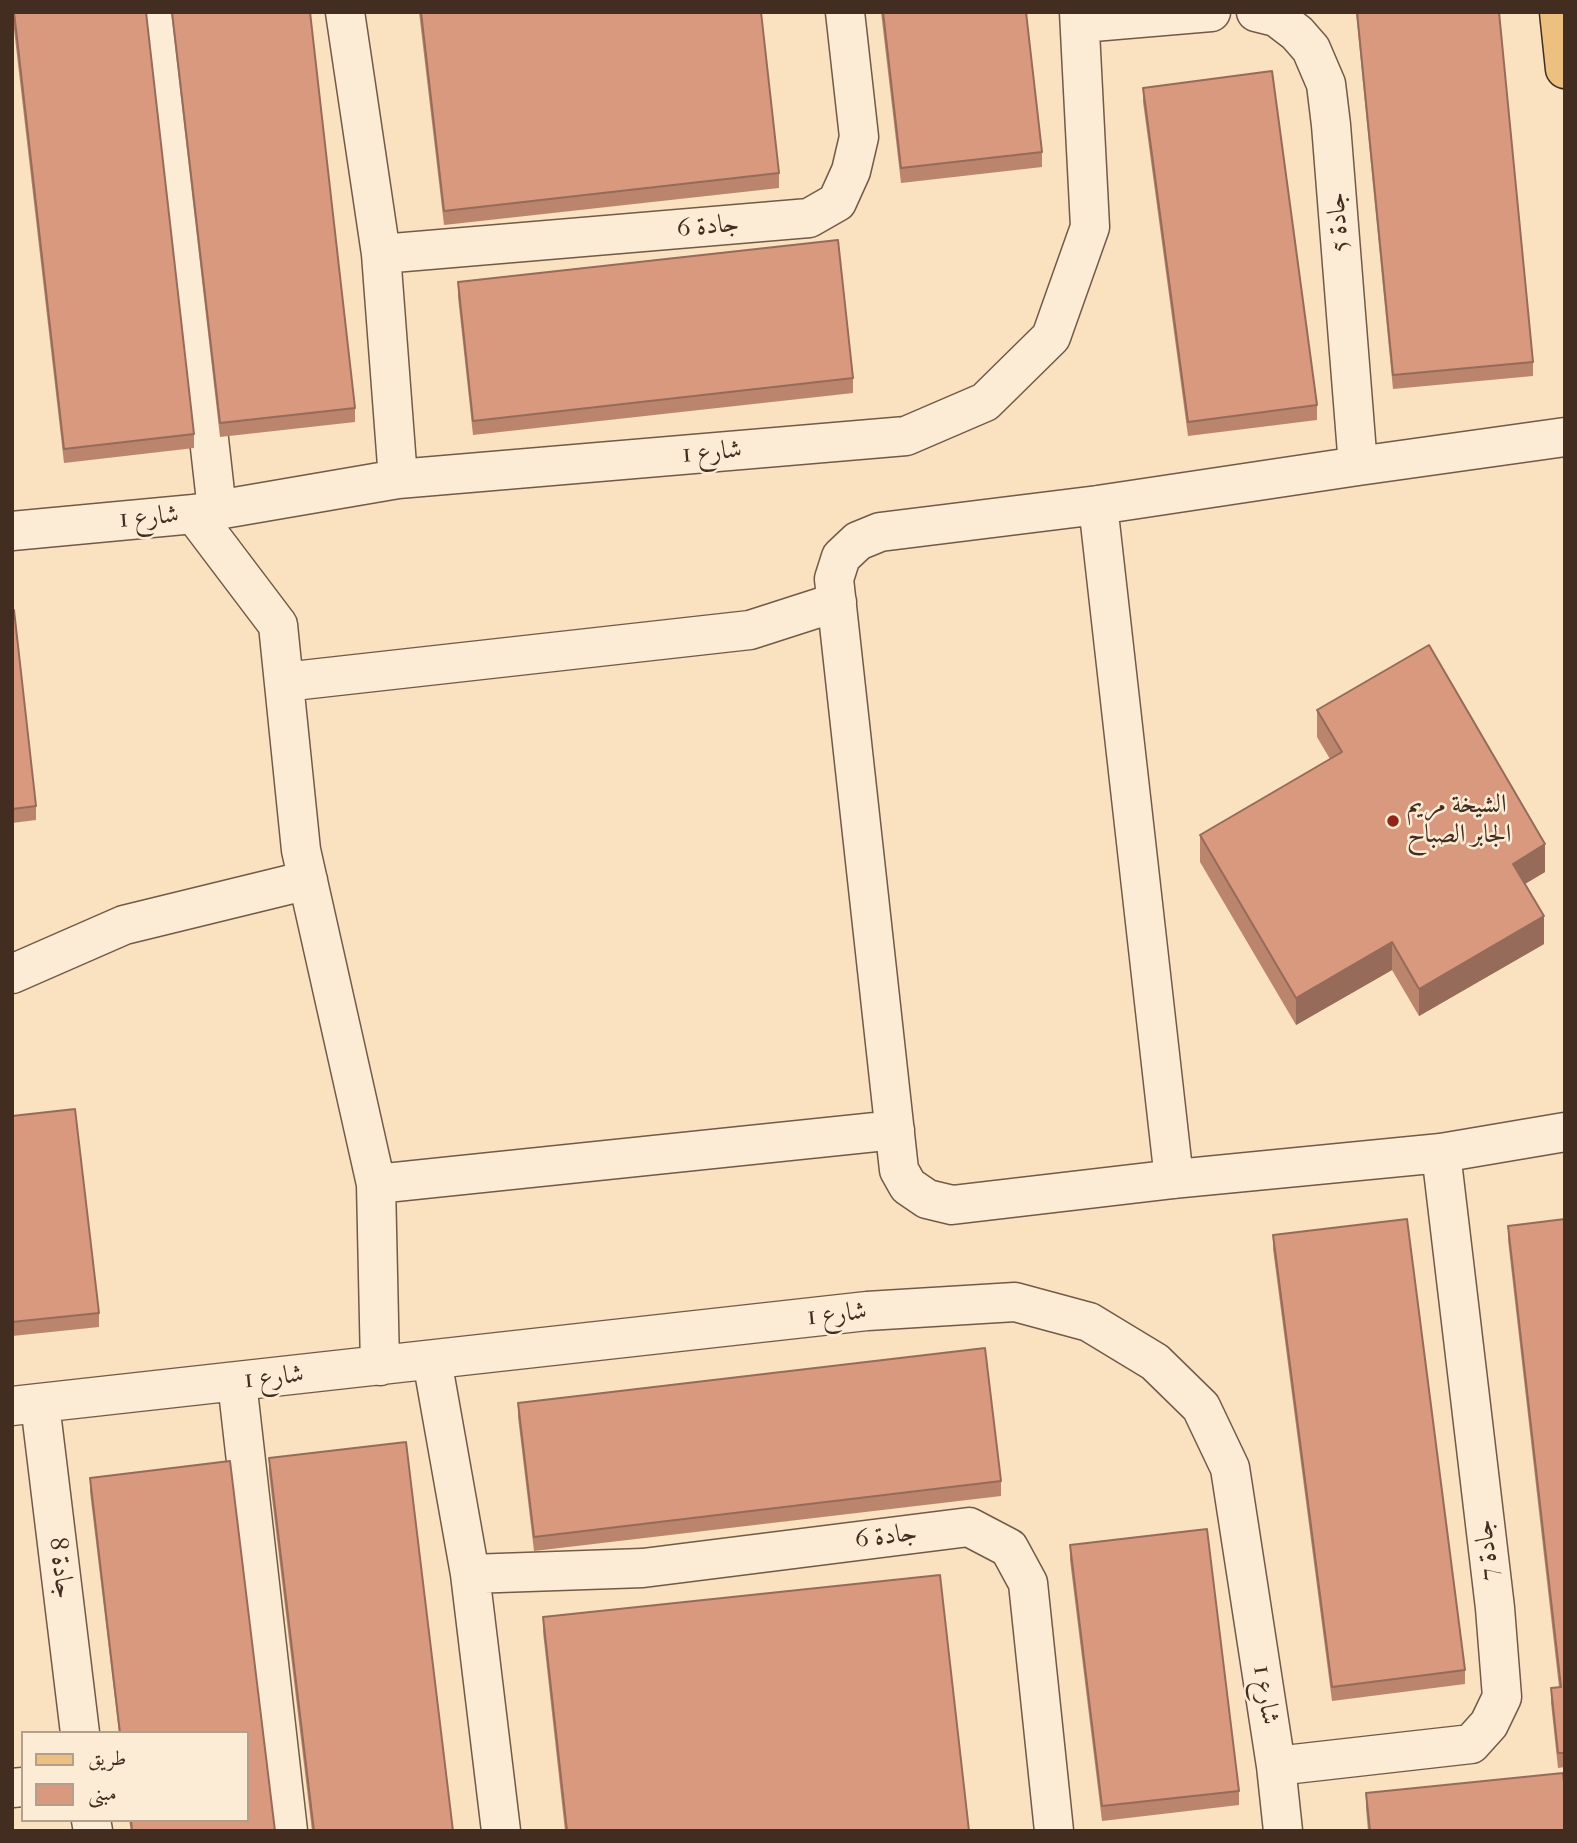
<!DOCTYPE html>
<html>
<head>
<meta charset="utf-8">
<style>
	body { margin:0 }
	#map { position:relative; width:1577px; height:1843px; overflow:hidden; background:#fae1bf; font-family:"IM FELL French Canon",Amiri,serif }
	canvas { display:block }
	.frame { position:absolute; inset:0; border:14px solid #432d21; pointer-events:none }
	.legend { position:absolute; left:21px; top:1731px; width:228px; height:91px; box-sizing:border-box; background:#fcecd5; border:2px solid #b2a08d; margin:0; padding:9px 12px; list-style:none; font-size:21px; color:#432d21 }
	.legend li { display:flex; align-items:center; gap:14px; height:35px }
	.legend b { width:35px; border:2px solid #b2a08d }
</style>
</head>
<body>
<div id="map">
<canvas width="1577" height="1843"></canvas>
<div class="frame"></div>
<ul class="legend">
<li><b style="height:9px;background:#edc080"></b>طريق</li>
<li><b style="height:19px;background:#d8997f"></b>مبنى</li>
</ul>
</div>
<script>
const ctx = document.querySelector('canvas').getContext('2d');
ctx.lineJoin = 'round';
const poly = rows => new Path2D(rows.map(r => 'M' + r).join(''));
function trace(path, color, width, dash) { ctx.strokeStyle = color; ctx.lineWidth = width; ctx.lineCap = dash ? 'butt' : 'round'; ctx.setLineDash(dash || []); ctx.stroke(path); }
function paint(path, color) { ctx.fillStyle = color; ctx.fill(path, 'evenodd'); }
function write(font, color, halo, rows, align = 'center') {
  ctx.font = font + ' "IM FELL French Canon",Amiri,serif'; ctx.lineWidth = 5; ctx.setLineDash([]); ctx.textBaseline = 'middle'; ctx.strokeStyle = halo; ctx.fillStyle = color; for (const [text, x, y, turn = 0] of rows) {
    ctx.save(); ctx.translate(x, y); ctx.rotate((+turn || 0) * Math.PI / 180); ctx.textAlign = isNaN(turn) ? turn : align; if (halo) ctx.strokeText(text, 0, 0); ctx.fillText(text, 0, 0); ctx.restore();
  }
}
const minor = poly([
	[161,12,217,510],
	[345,12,381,254,398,479],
	[1256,12,1276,17,1297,33,1311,49,1326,84,1331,125,1358,466],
	[1081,23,1211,12],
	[381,254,809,218,837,202,851,171,859,137,845,12],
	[1565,437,1358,466,1098,505,880,532,858,541,841,557,834,579,899,1170,908,1186,927,1199,952,1205,1174,1179,1441,1153,1565,1132],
	[1098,505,1174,1179],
	[194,514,278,625,301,850,376,1184,380,1366],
	[12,531,194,514,398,479,906,436,985,402,1051,337,1090,227,1079,12],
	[284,682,750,630,837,602],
	[12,974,124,925,308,880],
	[376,1184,895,1130],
	[432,1360,470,1574,501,1831],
	[237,1382,288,1831],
	[40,1404,80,1733],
	[12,1406,867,1311,1015,1302,1089,1322,1155,1362,1201,1407,1230,1468,1276,1766,1283,1831],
	[470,1574,643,1568,969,1527,1009,1548,1028,1583,1054,1831],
	[1276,1766,1471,1744,1489,1724,1502,1697,1495,1608,1441,1153],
	[12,1788,23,1787],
	[91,1820,93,1831]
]);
const major = poly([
	[1559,12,1565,69]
]);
const wall = poly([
	[12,12,146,12,194,434,194,448,64,463],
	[171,12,310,12,355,408,355,422,220,437],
	[419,12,761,12,779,173,779,188,444,225],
	[881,12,1026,12,1042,152,1042,167,901,183],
	[1356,12,1499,12,1533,362,1533,376,1393,389],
	[1143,88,1317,405,1317,420,1188,436,1143,102],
	[458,282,853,378,853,393,473,435,458,297],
	[12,610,36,806,36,820,12,823],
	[1317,710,1545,872,1525,884,1544,944,1419,1016,1392,970,1296,1025,1200,862,1200,835,1330,759,1317,737],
	[12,1116,99,1313,99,1327,12,1336],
	[1565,1219,1565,1767,1558,1768,1551,1703,1551,1688,1559,1687,1508,1240,1508,1226],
	[1273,1235,1465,1670,1465,1684,1332,1701,1273,1249],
	[518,1403,1001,1481,1001,1496,534,1551,518,1417],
	[269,1458,453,1831,312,1831,269,1473],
	[230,1461,275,1831,131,1831,129,1820,247,1820,247,1733,119,1733,90,1492,90,1478],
	[1070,1545,1239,1791,1239,1805,1102,1821,1070,1560],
	[543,1617,969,1831,565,1831,543,1632],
	[1366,1793,1565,1831,1368,1831,1366,1808]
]);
const shadedWall = poly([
	[1545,844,1545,872,1513,891,1513,864],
	[1544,916,1544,944,1419,1016,1419,989],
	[1392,942,1392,970,1296,1025,1296,998]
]);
const building = poly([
	[14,12,146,12,194,434,64,449,14,12],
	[172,12,310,12,355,408,220,423,172,12],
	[421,12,761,12,779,173,444,211,421,12],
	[883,12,1026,12,1042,152,901,168,883,12],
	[1357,12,1499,12,1533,362,1393,375,1357,12],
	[1272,71,1317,405,1188,422,1143,88,1272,71],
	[838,240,853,378,473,421,458,282,838,240],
	[12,610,14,610,36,806,12,809,12,610],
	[1429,645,1545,844,1513,864,1544,916,1419,989,1392,942,1296,998,1200,835,1342,752,1317,710,1429,645],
	[75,1109,99,1313,12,1322,12,1116,75,1109],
	[1407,1219,1465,1670,1332,1687,1273,1235,1407,1219],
	[1565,1219,1565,1753,1558,1753,1551,1688,1561,1687,1508,1226,1565,1219],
	[985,1348,1001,1481,534,1537,518,1403,985,1348],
	[406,1442,453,1831,314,1831,269,1458,406,1442],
	[230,1461,275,1831,132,1831,131,1820,247,1820,247,1733,120,1733,90,1478,230,1461],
	[1207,1529,1239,1791,1102,1806,1070,1545,1207,1529],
	[940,1575,969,1831,567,1831,543,1617,940,1575],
	[1563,1773,1565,1790,1565,1831,1370,1831,1366,1793,1563,1773]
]);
const markers = [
	[1393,821,7,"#8f2418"]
];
const streetNames = [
	["جادة 5",1339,222,-94],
	["جادة 6",708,227,-5],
	["شارع 1",712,453,-5],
	["شارع 1",149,518,-5],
	["شارع 1",837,1315,-6],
	["شارع 1",274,1378,-6],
	["جادة 6",886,1537,-7],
	["جادة 7",1488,1550,-97],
	["جادة 8",60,1568,83],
	["شارع 1",1265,1695,81]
];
const poiNames = [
	["الشيخة مريم",1407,806],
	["الجابر الصباح",1407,836]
];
trace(minor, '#715a48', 41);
trace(major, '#432d21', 41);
trace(minor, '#fcecd5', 38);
trace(major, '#edc080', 38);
paint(wall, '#ba846d');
paint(shadedWall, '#976b59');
paint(building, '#d8997f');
trace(building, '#976b59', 2);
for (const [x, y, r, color] of markers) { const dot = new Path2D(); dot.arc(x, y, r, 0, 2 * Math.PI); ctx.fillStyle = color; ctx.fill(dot); trace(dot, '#fcecd5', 2.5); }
write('26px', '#432d21', '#fcecd5', streetNames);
write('26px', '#432d21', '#fcecd5', poiNames, 'left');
</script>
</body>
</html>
